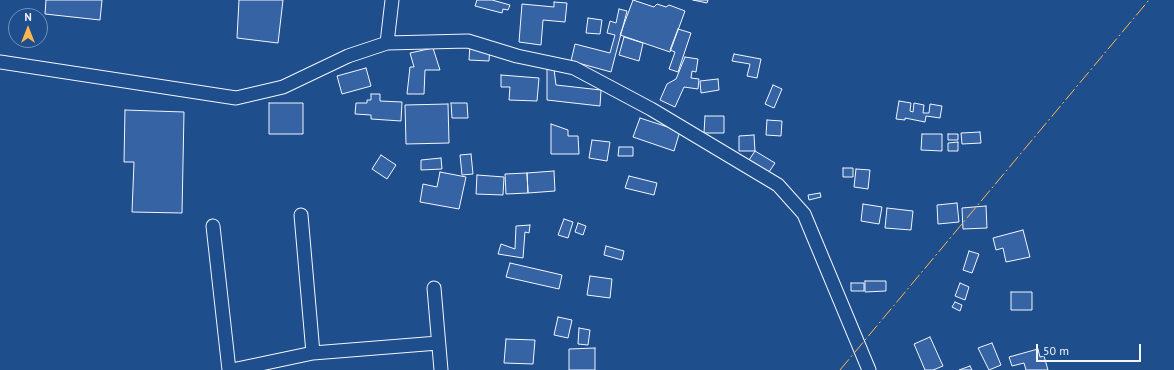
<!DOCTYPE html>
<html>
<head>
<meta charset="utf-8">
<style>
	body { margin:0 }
	#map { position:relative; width:1174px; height:370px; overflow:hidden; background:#1f4e8c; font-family:"PT Sans",sans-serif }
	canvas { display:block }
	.north { position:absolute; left:8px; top:8px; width:40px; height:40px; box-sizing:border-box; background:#1f4e8c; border:1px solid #7391ba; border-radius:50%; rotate:0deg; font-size:11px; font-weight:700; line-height:16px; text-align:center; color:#f2f6ff }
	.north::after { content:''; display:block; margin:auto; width:14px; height:18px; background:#ffb74d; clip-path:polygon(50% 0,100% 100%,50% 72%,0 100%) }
	.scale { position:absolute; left:1036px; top:344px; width:105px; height:18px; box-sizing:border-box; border:2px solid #f2f6ff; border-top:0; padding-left:5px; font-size:12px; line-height:14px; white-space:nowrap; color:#f2f6ff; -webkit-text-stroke:3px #1f4e8c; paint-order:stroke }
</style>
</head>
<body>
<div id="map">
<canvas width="1174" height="370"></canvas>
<div class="north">N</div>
<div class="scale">50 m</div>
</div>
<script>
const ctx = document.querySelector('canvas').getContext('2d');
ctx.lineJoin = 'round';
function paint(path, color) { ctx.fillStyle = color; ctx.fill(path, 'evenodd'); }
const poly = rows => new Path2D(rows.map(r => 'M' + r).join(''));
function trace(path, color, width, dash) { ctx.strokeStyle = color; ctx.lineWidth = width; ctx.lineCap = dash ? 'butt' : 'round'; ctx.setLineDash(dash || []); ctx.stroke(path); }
const building = poly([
	[46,0,102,0,100,20,45,14,46,0],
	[239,0,283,0,278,43,237,38,239,0],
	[477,0,492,0,510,5,508,10,503,9,502,13,475,6,477,0],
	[633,0,654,7,657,4,666,7,669,5,685,11,670,52,620,35,633,0],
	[693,0,708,0,707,3,693,0],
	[554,2,567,3,565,22,543,20,541,45,519,42,522,4,554,7,554,2],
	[619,9,627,11,611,72,571,61,575,44,610,53,615,35,607,33,610,21,616,23,619,9],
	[588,18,602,20,600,34,586,33,588,18],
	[678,29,691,33,678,72,669,69,675,52,670,50,678,29],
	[624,37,643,43,639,61,619,55,624,37],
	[470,45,490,46,489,61,469,60,470,45],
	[433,48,440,70,425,70,424,94,407,94,410,67,414,67,410,53,433,48],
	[734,54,761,59,757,78,747,76,750,64,732,61,734,54],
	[685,57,698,59,696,72,692,71,691,78,699,79,698,89,684,87,675,107,660,100,667,84,676,79,685,57],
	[366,68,371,86,342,94,337,76,366,68],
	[547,68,554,69,556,85,601,90,600,106,547,100,547,68],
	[501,75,539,78,537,101,509,100,510,87,501,87,501,75],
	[718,79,719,90,701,93,700,81,718,79],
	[773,85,782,89,774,108,765,104,773,85],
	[371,94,380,94,380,101,402,102,401,121,371,119,371,115,355,114,356,103,367,103,367,100,371,100,371,94],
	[899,101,911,103,910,111,913,112,914,103,924,105,923,113,929,113,930,104,942,106,940,118,926,116,925,122,905,118,905,120,896,119,899,101],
	[269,103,303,103,303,134,269,134,269,103],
	[451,103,467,103,468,118,452,118,451,103],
	[448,104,449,143,406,144,405,105,448,104],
	[125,110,184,112,182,213,132,212,134,162,124,162,125,110],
	[705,116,724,116,724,133,704,133,705,116],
	[640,118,680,131,674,151,633,137,640,118],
	[767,120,782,121,781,136,766,135,767,120],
	[551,124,568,130,568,136,578,136,579,154,551,154,551,124],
	[980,132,981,143,962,144,961,133,980,132],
	[922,134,942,134,942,151,921,150,922,134],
	[948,134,958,134,958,140,948,140,948,134],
	[754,135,755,151,739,151,739,136,754,135],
	[592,140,610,142,607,161,589,158,592,140],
	[958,142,958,151,948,151,948,143,958,142],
	[619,147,633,147,633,156,618,156,619,147],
	[755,151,775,163,769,172,749,160,755,151],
	[471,154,473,174,462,175,460,155,471,154],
	[381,155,396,165,387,179,372,169,381,155],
	[441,158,442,169,421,170,421,160,441,158],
	[843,168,853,168,853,177,843,177,843,168],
	[856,169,870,170,868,189,854,187,856,169],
	[554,171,555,191,528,193,527,173,554,171],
	[440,172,466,177,459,209,420,202,423,184,437,187,440,172],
	[527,173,528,193,506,194,505,174,527,173],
	[477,175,504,177,503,195,476,194,477,175],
	[629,176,657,183,654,195,625,188,629,176],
	[820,193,821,197,809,200,808,195,820,193],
	[957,203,959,222,938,224,937,205,957,203],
	[863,204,882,207,879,224,861,221,863,204],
	[986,206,987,228,963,229,962,208,986,206],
	[887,208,913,211,911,230,885,228,887,208],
	[564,219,573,222,568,238,558,235,564,219],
	[578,223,586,226,583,235,575,232,578,223],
	[530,225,529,233,525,232,523,258,498,254,501,244,515,249,516,226,530,225],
	[1023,230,1030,257,1006,262,1003,248,996,250,993,238,1023,230],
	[606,246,624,251,622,260,604,255,606,246],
	[969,251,979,254,972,273,963,270,969,251],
	[510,263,562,275,559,289,506,277,510,263],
	[590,276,612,279,610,298,587,295,590,276],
	[865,281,886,281,886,291,865,292,865,281],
	[851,283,864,283,864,291,851,291,851,283],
	[960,283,969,287,965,300,955,296,960,283],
	[1011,292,1032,292,1032,310,1011,310,1011,292],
	[955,302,962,305,960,311,952,307,955,302],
	[558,317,572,320,568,338,554,335,558,317],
	[579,328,590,330,588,345,578,344,579,328],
	[930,337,943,366,933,370,925,370,914,344,930,337],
	[506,339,535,340,533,364,504,363,506,339],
	[992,343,1001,365,989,370,978,348,992,343],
	[595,348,595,370,569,370,569,349,595,348],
	[1038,349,1040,357,1044,356,1048,370,1026,370,1024,363,1012,366,1009,357,1038,349],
	[970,366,972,370,959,370,970,366]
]);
const minor = poly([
	[387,43,392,0],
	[0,62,236,98,283,87,348,56,387,43,468,41,517,56,574,68,651,109,778,185,804,214,869,370],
	[301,215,313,353],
	[213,226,229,370],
	[434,288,441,370],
	[232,370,313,353,438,343]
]);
const power = poly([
	[840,370,1149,0]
]);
paint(building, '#3563a3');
trace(building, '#f2f6ff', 1);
trace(minor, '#f2f6ff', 15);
trace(minor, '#1f4e8c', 13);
trace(power, '#ffb74d', 1, [14, 3, 2, 3]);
</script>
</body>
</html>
